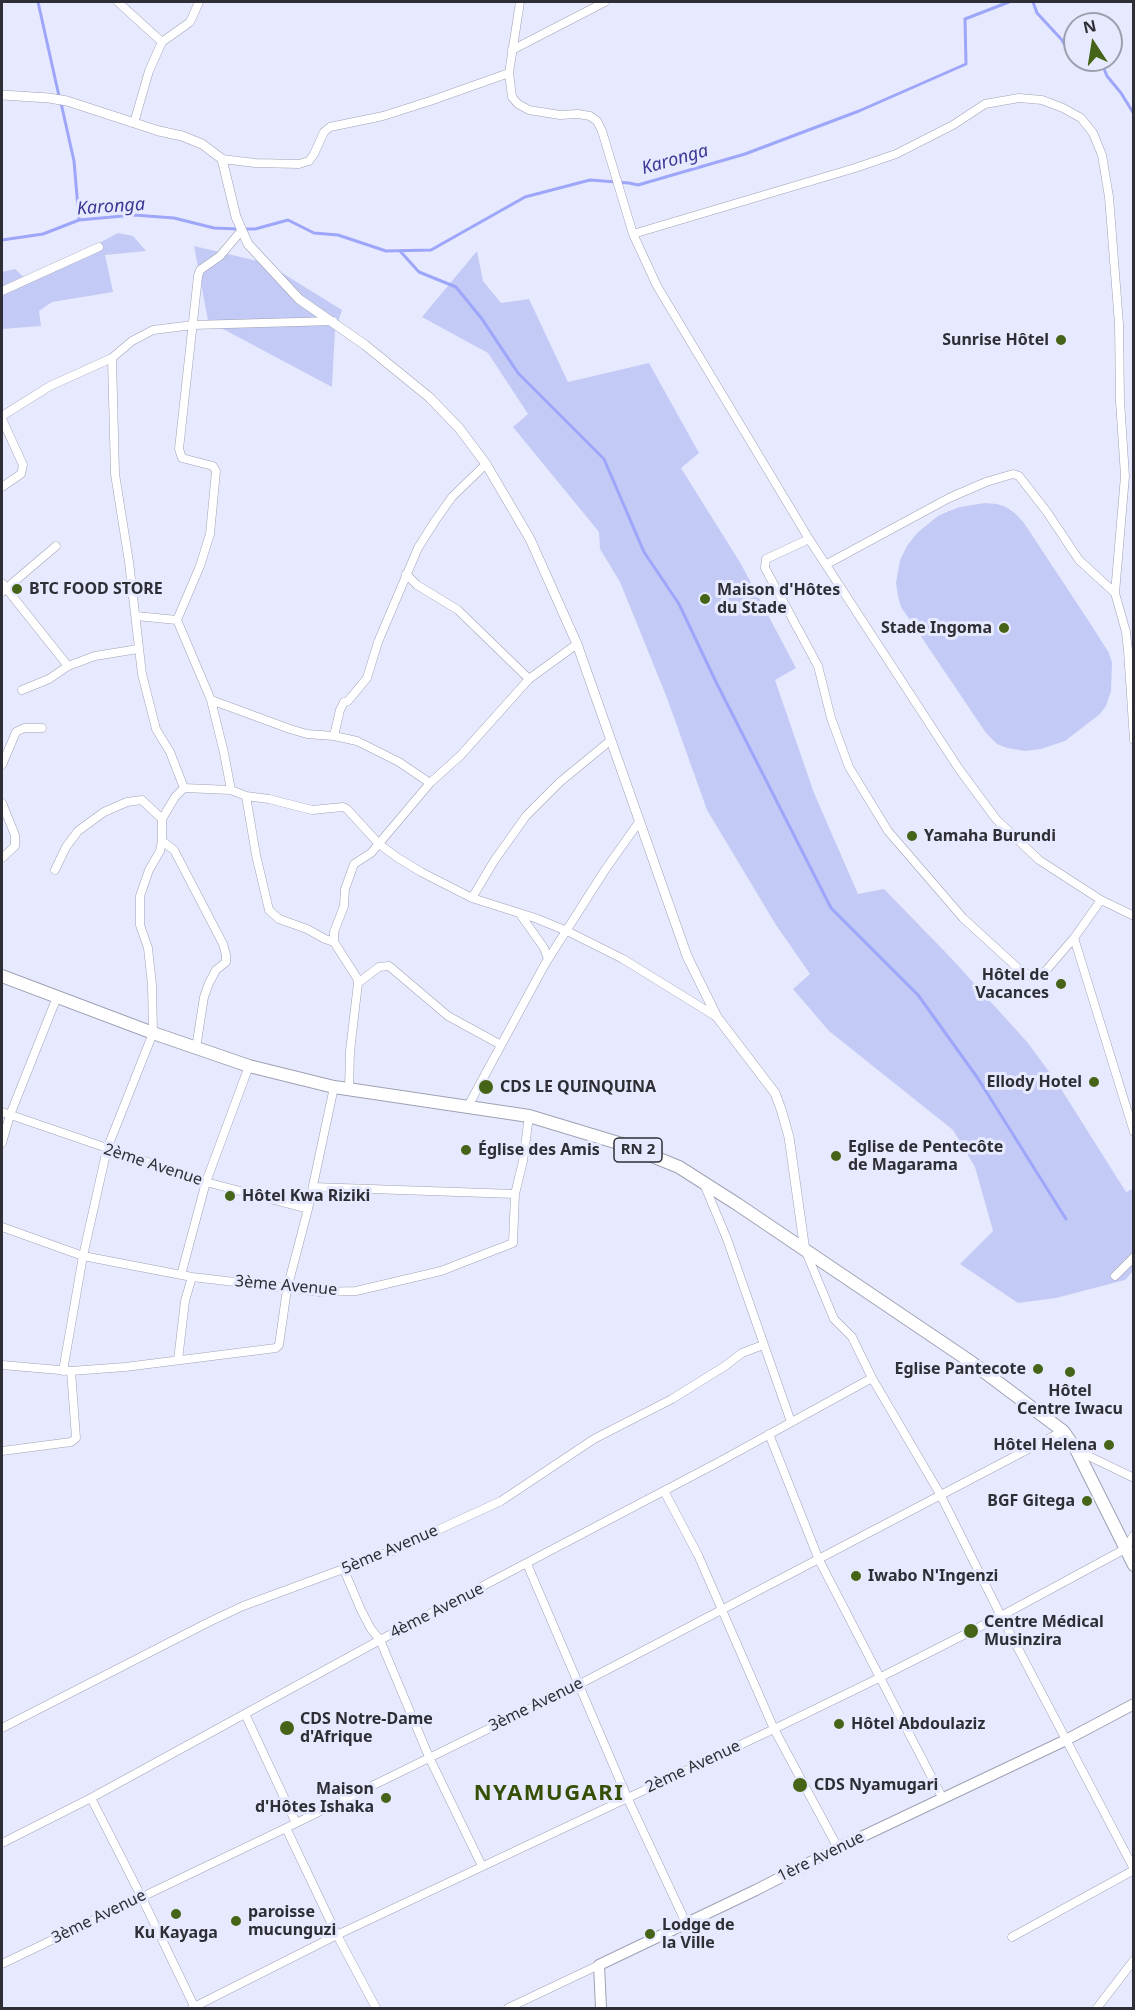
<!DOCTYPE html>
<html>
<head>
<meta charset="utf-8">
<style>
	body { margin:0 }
	#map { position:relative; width:1135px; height:2010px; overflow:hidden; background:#e7eafe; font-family:"Noto Sans",sans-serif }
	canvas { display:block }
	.frame { position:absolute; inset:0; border:3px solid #2e2f36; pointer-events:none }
	.north { position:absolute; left:1063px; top:12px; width:60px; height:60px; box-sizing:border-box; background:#e7eafe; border:2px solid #9d9fae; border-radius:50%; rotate:348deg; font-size:16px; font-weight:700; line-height:24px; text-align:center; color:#2e2f36 }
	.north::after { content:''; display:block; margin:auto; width:21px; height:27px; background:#466417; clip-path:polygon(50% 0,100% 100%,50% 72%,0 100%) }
</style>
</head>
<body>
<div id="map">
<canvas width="1135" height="2010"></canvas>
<div class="frame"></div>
<div class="north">N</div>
</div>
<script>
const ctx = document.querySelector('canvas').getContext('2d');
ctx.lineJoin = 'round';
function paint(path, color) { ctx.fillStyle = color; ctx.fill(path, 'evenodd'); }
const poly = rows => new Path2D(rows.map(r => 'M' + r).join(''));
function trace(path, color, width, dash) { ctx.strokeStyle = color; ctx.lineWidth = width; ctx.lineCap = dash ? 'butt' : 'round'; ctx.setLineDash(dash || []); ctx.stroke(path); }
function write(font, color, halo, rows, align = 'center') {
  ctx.font = font + ' "Noto Sans",sans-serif'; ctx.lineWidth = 6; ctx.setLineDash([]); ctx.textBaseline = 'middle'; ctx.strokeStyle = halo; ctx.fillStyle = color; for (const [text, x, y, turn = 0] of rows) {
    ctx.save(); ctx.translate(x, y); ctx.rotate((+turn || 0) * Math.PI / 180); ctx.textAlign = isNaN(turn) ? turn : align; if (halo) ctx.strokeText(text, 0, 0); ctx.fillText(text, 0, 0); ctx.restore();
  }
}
const green = poly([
	[118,233,133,236,146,251,105,255,113,292,52,302,39,311,41,326,2,329,2,272,15,269,28,281],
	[194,246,266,263,342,310,335,331,332,387,208,321],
	[477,251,483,281,501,303,529,299,568,382,649,363,699,453,681,468,741,564,796,668,775,680,814,793,858,894,884,889,952,959,1028,1043,1058,1084,1126,1192,1133,1189,1133,1271,1125,1280,1056,1298,1018,1303,960,1264,993,1231,975,1167,953,1130,829,1031,793,989,810,974,776,925,707,810,667,698,620,582,600,549,599,532,513,427,528,414,488,353,422,317],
	[985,503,997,504,1006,507,1016,514,1024,523,1088,620,1109,653,1112,663,1111,691,1106,706,1100,714,1065,741,1041,749,1025,751,1007,748,997,744,986,733,916,629,901,607,898,596,896,583,900,560,907,546,917,533,938,516,949,511,960,507]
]);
const stream = poly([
	[38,2,59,96],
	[1033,2,1037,13,1062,40,1067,49,1075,56],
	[1094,60,1104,69,1107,76,1121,93,1134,114],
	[61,103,74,161,79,220],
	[245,229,255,229,288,220,314,233,338,235,386,251,431,250,525,197,590,180,629,183,638,185,745,154,859,111,966,64,965,19,1009,2],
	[2,240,43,234,79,220,134,215,174,218,214,228,238,229],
	[400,251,419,272,456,287,482,319,518,373,604,459,644,552,679,604,716,682,831,908,918,995,977,1077,1066,1219]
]);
const minor = poly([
	[118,2,162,42],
	[520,2,509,73,512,97,518,104,529,110,560,115,578,114,590,116,597,121,602,131,633,234,657,286,809,539,959,769,996,819,1039,860,1101,900,1134,916],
	[512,50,605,2],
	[134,123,149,71,162,42,190,22,199,2],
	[222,159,255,163,299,164,309,161,314,154,324,132,330,127,383,116,430,101,509,73],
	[633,234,855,168,896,154,953,125,985,104,1019,98,1042,100,1063,108,1081,118,1093,133,1102,155,1109,197,1119,324,1120,401,1125,476,1115,593,1126,632,1128,650,1134,740],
	[2,291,99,247],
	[112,358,115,474,129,562,142,674,156,729,170,752,184,788,231,790,246,796,269,799,312,810,343,807,347,809,379,844,398,858,421,872,472,898,535,918,567,931,623,959,717,1017],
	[2,416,50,386,112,358,132,341,153,330,193,325,333,321],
	[2,419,23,465,21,474,2,487],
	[809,539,766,559,765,568,818,666,831,718,849,767,888,831,963,918,1021,971,1031,976,1043,974,1074,938,1101,900],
	[827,564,949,498,986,482,1013,474,1019,476,1047,512,1079,560,1115,593],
	[406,574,417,585,458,610,529,679],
	[2,583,68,666],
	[2,592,56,546],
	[136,616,177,620],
	[22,690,49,679,68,666,95,656,138,649],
	[211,700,290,729,307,734,334,736,357,741,399,762,430,783],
	[334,736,340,710,344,702,348,701,367,678,378,642,418,548,435,521,452,497,486,464],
	[2,765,16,732,24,728,42,728],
	[184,788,175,797,162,819,162,841,174,850,223,944,226,955,226,962,216,970,209,983,204,997,196,1048],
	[231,790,224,753,211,700,177,620,200,566,210,534,216,471,213,466,182,458,179,449,198,276,200,270,220,256,241,231],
	[246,796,256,855,269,910,279,919,307,929,325,939,334,942,334,932,344,906,345,889,354,864,371,853,430,783,461,755,529,679,577,644],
	[2,803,15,835,15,846,2,858],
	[55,870,66,847,78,831,104,812,127,802,142,800,162,819],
	[472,898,494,861,526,816,560,782,611,740],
	[520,914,544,948,548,959],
	[1074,938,1134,1132],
	[334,942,357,978,358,983,350,1051,349,1090],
	[358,983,379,967,389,966,448,1016,501,1045],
	[467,1108,545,964,605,870,639,822],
	[2,1112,206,1182,308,1209],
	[2,1143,10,1115,57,997],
	[704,1184,727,1239,791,1422],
	[313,1187,515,1194],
	[2,1227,83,1256,192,1277,320,1292,356,1291,441,1271,513,1243,515,1194,523,1161,529,1116],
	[806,1252,834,1319,852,1337,872,1378,940,1494,1001,1616,1134,1869],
	[181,1275,206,1182,249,1066],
	[1115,1276,1134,1257],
	[178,1360,185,1301,192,1277],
	[2,1365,71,1371,125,1367,276,1348,279,1345,287,1289,308,1209,334,1087],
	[63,1371,83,1256,107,1149,153,1033,152,985,148,948,140,925,140,896,149,870,160,851,162,841],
	[769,1434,819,1560,943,1799],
	[2,1451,71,1442,76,1438,71,1371],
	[1078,1451,1134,1478],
	[664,1491,698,1555,774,1729,838,1848],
	[527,1564,627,1797,686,1923],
	[344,1570,361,1610,371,1629,380,1640,429,1757,482,1866],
	[245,1714,296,1823],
	[2,1728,209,1622,243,1606,392,1551,501,1501,594,1439,672,1399,725,1366,742,1353,763,1345],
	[91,1798,141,1896,195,2008],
	[286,1828,337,1935,376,2008],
	[2,1843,91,1798,380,1640,717,1463,872,1378],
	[1012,1937,1134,1870],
	[2,1964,286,1828,578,1685,1063,1431],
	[192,2008,337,1935,774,1729,879,1678,1001,1616,1125,1549,1134,1535],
	[508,2008,599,1965],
	[1097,2008,1134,1960]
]);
const tertiary = poly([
	[2,95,49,98,67,101,159,131,182,136,202,144,222,159,236,217,248,244,299,299,365,345,429,397,459,428,486,464,530,539,577,644,687,956,717,1017,775,1093,781,1109,789,1137,805,1251]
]);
const secondary = poly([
	[601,2008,599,1965,756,1890,838,1848,1066,1740,1134,1704]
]);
const primary = poly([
	[2,976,153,1033,249,1066,334,1087,529,1116,625,1145,679,1167,737,1204,971,1362,1063,1431,1077,1451,1134,1565]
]);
const markers = [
	[1061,340,6,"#466417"],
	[17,589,6,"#466417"],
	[705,599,6,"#466417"],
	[1004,628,6,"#466417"],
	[912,836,6,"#466417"],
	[1061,984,6,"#466417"],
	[1094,1082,6,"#466417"],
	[486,1087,8,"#466417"],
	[466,1150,6,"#466417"],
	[836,1156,6,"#466417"],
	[230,1196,6,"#466417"],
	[1038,1369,6,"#466417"],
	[1070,1372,6,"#466417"],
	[1109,1445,6,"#466417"],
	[1087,1501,6,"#466417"],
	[856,1576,6,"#466417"],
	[971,1631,8,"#466417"],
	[839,1724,6,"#466417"],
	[287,1728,8,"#466417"],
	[800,1785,8,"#466417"],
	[386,1798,6,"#466417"],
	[176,1914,6,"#466417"],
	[236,1921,6,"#466417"],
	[650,1934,6,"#466417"]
];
const shields = [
	[638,1150,48]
];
const shieldNames = [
	["RN 2",638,1150]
];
const poiNames = [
	["Sunrise Hôtel",1049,340,"right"],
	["BTC FOOD STORE",29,589],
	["Maison d'Hôtes",717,590],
	["du Stade",717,608],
	["Stade Ingoma",992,628,"right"],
	["Yamaha Burundi",924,836],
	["Hôtel de",1049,975,"right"],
	["Vacances",1049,993,"right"],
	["Ellody Hotel",1082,1082,"right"],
	["CDS LE QUINQUINA",500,1087],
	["Eglise de Pentecôte",848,1147],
	["de Magarama",848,1165],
	["Église des Amis",478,1150],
	["Hôtel Kwa Riziki",242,1196],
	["Eglise Pantecote",1026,1369,"right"],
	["Hôtel",1070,1391,"center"],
	["Centre Iwacu",1070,1409,"center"],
	["Hôtel Helena",1097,1445,"right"],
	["BGF Gitega",1075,1501,"right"],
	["Iwabo N'Ingenzi",868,1576],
	["Centre Médical",984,1622],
	["Musinzira",984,1640],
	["CDS Notre-Dame",300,1719],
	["d'Afrique",300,1737],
	["Hôtel Abdoulaziz",851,1724],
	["CDS Nyamugari",814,1785],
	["Maison",374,1789,"right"],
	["d'Hôtes Ishaka",374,1807,"right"],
	["paroisse",248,1912],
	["mucunguzi",248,1930],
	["Lodge de",662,1925],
	["la Ville",662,1943],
	["Ku Kayaga",176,1933,"center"]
];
const streetNames = [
	["2ème Avenue",153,1165,18],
	["3ème Avenue",286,1286,5],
	["5ème Avenue",390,1550,-23],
	["4ème Avenue",437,1611,-27],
	["3ème Avenue",536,1705,-26],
	["2ème Avenue",693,1767,-25],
	["1ère Avenue",821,1857,-26],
	["3ème Avenue",99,1917,-26]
];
const waterNames = [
	["Karonga",675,160,-16],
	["Karonga",111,207,-4]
];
const districtNames = [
	["NYAMUGARI",549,1794]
];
paint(green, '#c4caf6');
trace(stream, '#9ea6fa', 3);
trace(minor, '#9fa2b5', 9);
trace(tertiary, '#9fa2b5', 10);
trace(secondary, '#9fa2b5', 12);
trace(primary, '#9fa2b5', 14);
trace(minor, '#fff', 8);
trace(tertiary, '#fff', 9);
trace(secondary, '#fff', 10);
trace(primary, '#fff', 12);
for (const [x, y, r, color] of markers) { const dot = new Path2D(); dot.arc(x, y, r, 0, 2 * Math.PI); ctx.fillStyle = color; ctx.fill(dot); trace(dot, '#e7eafe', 2); }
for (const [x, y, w] of shields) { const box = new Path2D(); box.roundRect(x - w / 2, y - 12, w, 24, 4.5); ctx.fillStyle = '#e7eafe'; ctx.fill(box); trace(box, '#2e2f36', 1.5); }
write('bold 15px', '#2e2f36', null, shieldNames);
write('bold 16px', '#2e2f36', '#e7eafe', poiNames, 'left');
write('16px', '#2e2f36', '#e7eafe', streetNames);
write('italic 18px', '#3b3897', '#e7eafe', waterNames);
ctx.letterSpacing = '1.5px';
write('bold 22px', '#354f05', '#e7eafe', districtNames);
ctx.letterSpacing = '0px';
</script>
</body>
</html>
